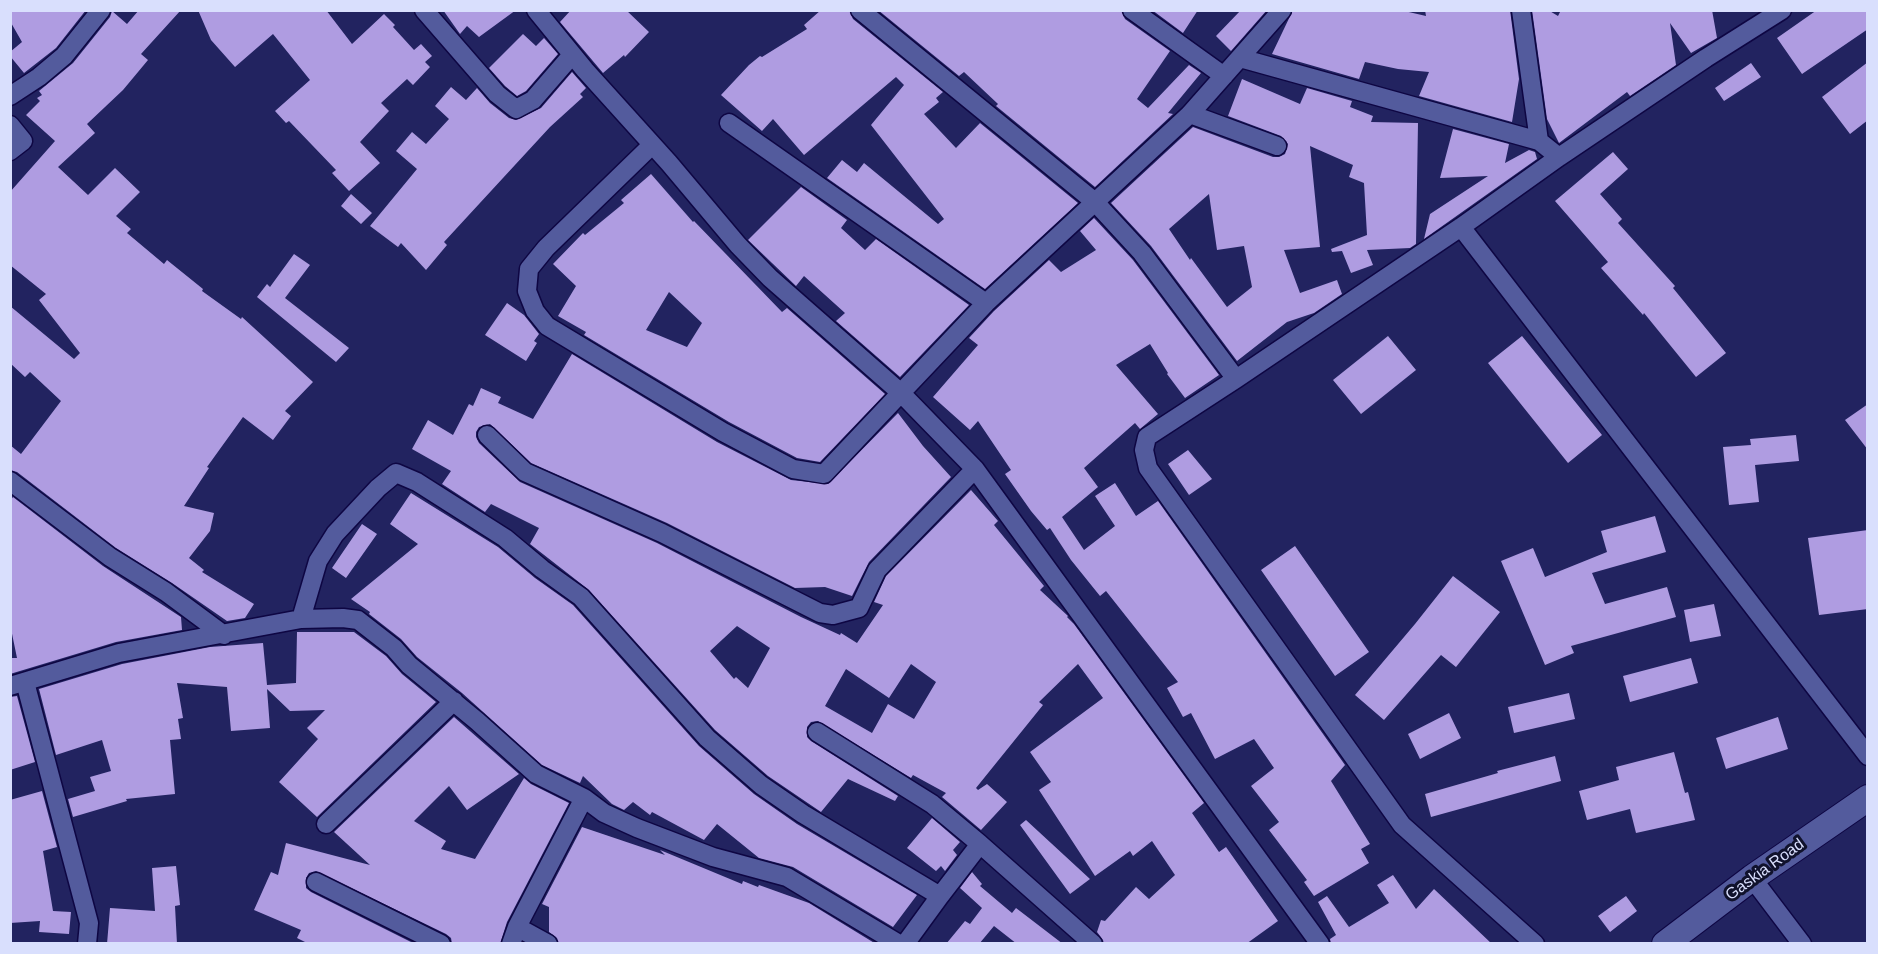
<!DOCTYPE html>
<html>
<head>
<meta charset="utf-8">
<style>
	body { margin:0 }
	#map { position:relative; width:1878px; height:954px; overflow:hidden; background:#222360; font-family:Arial,sans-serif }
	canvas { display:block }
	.frame { position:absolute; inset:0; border:12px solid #d9dffd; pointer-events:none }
</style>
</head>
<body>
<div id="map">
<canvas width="1878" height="954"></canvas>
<div class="frame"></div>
</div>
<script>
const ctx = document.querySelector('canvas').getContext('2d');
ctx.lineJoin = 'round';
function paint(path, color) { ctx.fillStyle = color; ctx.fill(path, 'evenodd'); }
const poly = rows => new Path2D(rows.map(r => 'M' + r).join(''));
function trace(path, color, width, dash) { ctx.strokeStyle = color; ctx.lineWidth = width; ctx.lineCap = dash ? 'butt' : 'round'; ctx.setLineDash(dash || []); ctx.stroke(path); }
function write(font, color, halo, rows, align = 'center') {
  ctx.font = font + ' Arial,sans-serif'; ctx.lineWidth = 6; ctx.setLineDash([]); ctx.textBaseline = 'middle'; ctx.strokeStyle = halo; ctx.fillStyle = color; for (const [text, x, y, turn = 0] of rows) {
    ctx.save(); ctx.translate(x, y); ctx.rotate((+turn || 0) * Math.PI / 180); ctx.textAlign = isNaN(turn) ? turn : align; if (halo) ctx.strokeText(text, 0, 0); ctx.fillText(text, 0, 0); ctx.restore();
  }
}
const building = poly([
	[10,10,86,10,56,48,24,73,10,56,10,52,22,42,10,21],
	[139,10,181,10,141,54,148,60,123,90,87,124,95,133,58,167,88,195,115,168,140,192,116,216,131,229,127,233,164,264,167,260,203,289,202,291,241,319,242,317,313,382,285,411,291,416,273,440,243,417,207,467,209,468,184,506,214,513,210,531,189,558,204,570,202,572,254,604,245,618,227,621,172,583,116,548,17,472,10,470,10,445,21,454,61,401,30,372,25,377,10,363,10,306,74,359,80,353,39,300,46,294,10,265,10,192,55,141,26,115,40,101,37,98,42,95,39,91,73,63,110,17,112,11,127,24],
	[198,10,326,10,352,44,384,14,395,25,393,27,414,50,421,44,432,56,425,62,430,67,413,85,407,79,381,103,389,111,360,142,380,163,349,191,332,173,336,170,289,121,286,123,275,111,310,80,273,34,235,67,211,40],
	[443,10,516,10,479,37,467,26,460,34],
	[571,10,626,10,649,32,625,57,624,55,603,73,560,22],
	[821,10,849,10,853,19,943,92,936,98,939,102,924,114,956,148,980,123,1078,203,985,289,827,178,842,160,857,172,864,163,938,224,944,219,871,125,904,85,896,77,804,155,773,119,762,131,721,95,749,65,760,56,762,57,807,29,804,25],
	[878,10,1121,10,1125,19,1170,51,1137,99,1148,108,1189,65,1201,73,1168,113,1173,114,1095,187,996,106,998,104,964,72,959,76],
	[1152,10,1198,10,1183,33],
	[1241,10,1267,10,1231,51,1216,36],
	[1293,10,1400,10,1426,16,1425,10,1510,10,1519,79,1512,122,1419,96,1429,72,1398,69,1365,62,1359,79,1272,54],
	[1532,10,1548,10,1558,16,1561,10,1712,10,1717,38,1691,53,1670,23,1676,65,1630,96,1627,92,1559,143,1547,119],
	[1817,10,1868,10,1868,29,1802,74,1777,38],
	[523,34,536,46,544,38,558,54,526,91,517,96,505,86,489,68],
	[1868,62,1868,120,1850,134,1822,97],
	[1751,63,1761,77,1724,101,1715,88],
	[572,72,586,88,580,94,583,97,550,127,444,242,447,245,426,270,401,243,398,247,370,226,417,169,396,151,412,132,426,144,449,119,435,106,451,87,466,100,477,88,490,103,509,118,516,120,541,108],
	[1242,79,1300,104,1307,88,1352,101,1350,107,1373,116,1371,122,1418,123,1416,244,1410,248,1367,250,1373,265,1351,273,1342,251,1332,252,1331,249,1367,235,1364,183,1349,177,1353,165,1310,146,1320,247,1284,250,1300,293,1337,280,1342,294,1314,313,1287,322,1237,361,1151,246,1111,203,1193,127,1273,157,1279,157,1285,154,1288,144,1281,136,1228,116],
	[1209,194,1217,250,1244,246,1252,287,1227,307,1191,258,1190,260,1169,229],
	[1453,129,1509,144,1505,163,1529,150,1535,152,1537,159,1424,239,1430,214,1488,176,1440,178],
	[1613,152,1628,169,1600,194,1622,219,1618,223,1675,286,1673,288,1726,353,1696,377,1644,313,1643,315,1601,268,1608,262,1555,201],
	[651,174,693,222,694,221,782,312,787,308,885,394,820,462,797,458,729,422,584,335,586,332,558,316,576,286,553,264,583,233,585,235,624,203,621,200],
	[669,292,702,323,687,347,646,330],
	[801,187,847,220,841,228,865,250,876,239,969,305,900,377,836,321,845,313,804,276,796,286,748,240],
	[351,194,372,213,361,224,341,206],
	[1094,218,1133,260,1219,375,1185,398,1167,374,1168,373,1150,344,1116,365,1158,414,1140,429,1135,423,1084,468,1098,487,1062,517,1084,550,1115,526,1095,496,1115,483,1136,516,1158,501,1345,765,1331,781,1370,844,1361,849,1369,863,1314,896,1304,882,1307,880,1269,830,1279,822,1251,786,1274,768,1254,739,1215,759,1191,713,1183,717,1167,688,1178,682,1106,591,1100,596,1071,560,1050,528,1047,530,1031,511,1005,474,1011,470,978,421,970,430,933,397,978,345,969,338,994,311,1049,260,1061,272,1096,250,1080,231],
	[294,254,310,265,285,298,349,348,336,362,257,297,267,284,270,287],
	[507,303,524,315,539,334,534,341,537,343,526,361,485,335],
	[1388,336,1416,370,1361,414,1333,380],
	[1522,336,1602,435,1568,463,1488,363],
	[572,354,717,442,791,480,828,484,898,413,923,446,951,477,869,562,852,596,825,587,795,588,667,523,531,463,490,424,479,427,476,432,476,437,479,443,520,482,657,543,801,617,840,635,841,633,857,643,883,605,874,602,886,576,971,490,998,521,994,525,1044,586,1040,590,1068,616,1067,617,1074,624,1204,803,1192,813,1219,852,1226,847,1278,921,1246,944,1104,944,1103,940,1097,932,1101,920,1105,921,1136,887,1149,899,1175,875,1152,841,1133,856,1130,851,1095,876,1039,790,1051,782,1030,752,1103,698,1078,664,1039,702,1043,705,976,788,978,790,987,784,1007,802,981,830,942,797,946,793,913,775,911,778,818,721,811,722,807,727,807,737,811,741,898,796,895,801,848,779,821,812,768,776,715,730,589,590,530,544,539,528,491,504,485,512,442,484,451,471,412,449,428,420,453,435,469,404,473,406,481,388,501,397,498,403,533,419],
	[737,626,770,648,748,688,736,677,734,679,710,651],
	[911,664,936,682,914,719,888,704,872,733,825,706,846,669,889,698],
	[1868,404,1868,450,1845,420],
	[1796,435,1799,461,1755,465,1759,502,1729,505,1723,447,1751,445,1750,439],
	[1188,450,1212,479,1189,495,1168,464],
	[411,493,498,547,535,578,573,605,699,746,754,794,797,824,917,895,893,927,793,867,759,858,717,824,704,840,652,812,650,815,633,802,624,810,612,804,583,776,580,783,542,765,462,693,417,657,401,639,369,614,370,612,351,599,418,544,390,524],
	[13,497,103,566,181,617,182,630,116,642,10,674,10,658,17,658,10,624,10,501],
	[1655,516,1666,552,1592,573,1605,604,1667,587,1676,617,1571,646,1574,653,1545,665,1501,561,1533,548,1545,577,1607,552,1601,531],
	[362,524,377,534,346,578,332,568],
	[1868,530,1868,609,1819,615,1808,538],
	[1295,546,1369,652,1335,676,1261,570],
	[1453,576,1500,612,1456,667,1441,655,1384,720,1355,695,1415,624],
	[1714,604,1721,636,1690,642,1684,610],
	[297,632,354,632,386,656,402,674,436,702,317,817,279,782,318,739,307,728,325,710,290,711,267,689,270,728,231,731,227,687,177,683,183,718,178,719,181,739,170,740,175,794,126,799,127,801,73,817,68,799,95,791,90,777,111,771,102,740,56,755,39,689,122,664,210,647,263,643,267,685,296,683],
	[1691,658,1698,683,1630,702,1623,676],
	[1569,693,1575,719,1514,733,1508,707],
	[17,696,35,762,10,770,10,697],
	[1449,713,1461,738,1420,759,1408,734],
	[454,717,519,774,467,810,449,786,414,821,446,841,441,849,475,859,524,778,531,784,569,803,507,922,500,944,452,944,451,938,446,934,316,871,309,873,306,878,306,888,311,892,415,944,309,944,297,938,301,930,254,910,271,872,278,875,286,843,370,865,334,832],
	[1778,717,1788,749,1726,769,1716,738],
	[1674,752,1685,793,1688,792,1695,820,1636,833,1630,809,1587,820,1579,791,1619,780,1616,767],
	[1555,756,1561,781,1431,817,1425,794,1498,773,1497,771],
	[42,791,57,847,43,851,53,911,71,912,69,934,39,932,40,921,10,923,10,800],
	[932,818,960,842,953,850,957,855,945,871,941,866,936,871,907,848],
	[1026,820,1090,879,1070,894,1020,825],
	[582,827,665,855,660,850,742,884,743,881,758,887,759,885,809,903,876,944,559,944,557,938,549,932,549,907,542,904],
	[176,866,180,905,175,906,177,944,107,944,110,908,155,911,152,868],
	[972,872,982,884,980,886,1012,913,1016,908,1063,944,1017,944,994,926,979,944,946,944,965,921,970,924,982,908,960,888],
	[1393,875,1416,909,1434,889,1492,944,1331,944,1330,939,1336,935,1318,902,1327,896,1349,927,1389,903,1377,885],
	[1626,896,1637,911,1610,932,1598,916]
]);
const minor = poly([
	[424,10,497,94,516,109,533,100,572,55],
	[536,10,585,70,669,163,738,245,770,278,901,393,975,469,1320,944],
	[860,10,1095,202,1142,253,1236,379],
	[1132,10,1224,76],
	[1521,10,1539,141],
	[1240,58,1539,141,1559,157],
	[10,96,39,77,64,56,101,10],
	[1190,114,1277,146],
	[729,123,986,303],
	[10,125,23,141,10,151],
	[652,145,546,248,529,269,527,291,535,311,547,326,723,432,793,469,824,474,986,303,1190,114,1282,10],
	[1461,227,1868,756],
	[487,435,525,472,662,533,820,613,833,615,859,608,877,570,975,469],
	[10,481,110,557,166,592,224,635],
	[301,619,318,561,335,534,378,488,396,473,417,482,505,538,542,569,581,597,707,738,761,785,803,814,940,896,905,944],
	[25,682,89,923,87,944],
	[10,686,119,653,301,619,343,618,358,620,394,648,409,665,477,721,536,774,584,798,604,813,637,828,713,857,787,877,899,944],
	[817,732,932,804,980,844,940,896],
	[326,824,454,701],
	[980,844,1093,944],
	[1752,878,1802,944],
	[316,882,441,944],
	[517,927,548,944],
	[511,944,517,927,584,798],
	[1535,944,1402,825,1148,468,1144,450,1147,437,1236,379,1461,227,1559,157,1706,58,1782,10]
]);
const secondary = poly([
	[1665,944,1752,878,1868,798]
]);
const streetNames = [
	["Gaskia Road",1765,870,-36]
];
paint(building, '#af9ce1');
trace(minor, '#0e0643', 21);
trace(secondary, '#0e0643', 28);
trace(minor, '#535b9d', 18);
trace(secondary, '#535b9d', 26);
write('16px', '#d9dffd', '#10122c', streetNames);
</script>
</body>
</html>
